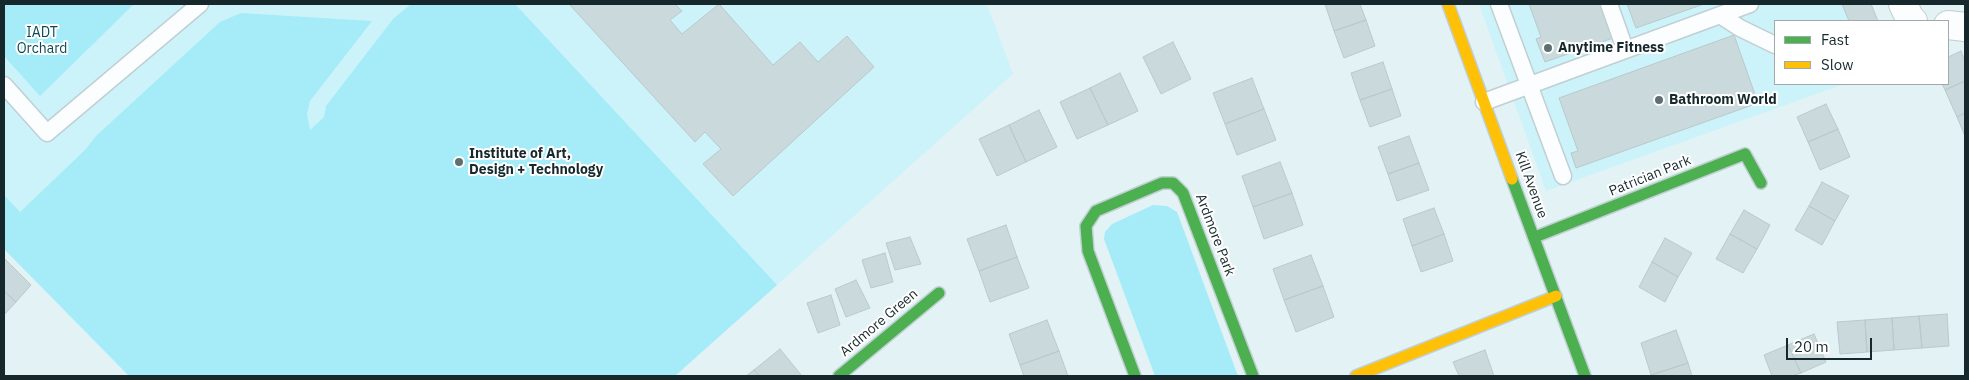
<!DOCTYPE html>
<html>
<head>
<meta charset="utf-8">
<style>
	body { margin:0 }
	#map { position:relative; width:1969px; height:380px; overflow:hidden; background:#e3f2f5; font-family:"IBM Plex Sans",sans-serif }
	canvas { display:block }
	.frame { position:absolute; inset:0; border:5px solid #16282b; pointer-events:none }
	.legend { position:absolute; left:1774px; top:20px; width:175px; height:65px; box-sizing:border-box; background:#fff; border:1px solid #a2a9aa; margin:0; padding:6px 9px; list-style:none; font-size:15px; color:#16282b }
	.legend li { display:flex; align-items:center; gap:10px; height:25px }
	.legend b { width:25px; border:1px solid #a2a9aa }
	.scale { position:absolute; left:1786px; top:338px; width:86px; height:22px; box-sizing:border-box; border:2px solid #16282b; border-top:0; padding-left:6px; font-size:15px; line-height:18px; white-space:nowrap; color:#16282b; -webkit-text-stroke:4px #fff; paint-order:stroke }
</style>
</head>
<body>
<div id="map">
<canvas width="1969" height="380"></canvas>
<div class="frame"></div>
<ul class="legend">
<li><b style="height:6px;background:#4caf50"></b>Fast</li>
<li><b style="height:6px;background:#ffc107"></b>Slow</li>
</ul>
<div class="scale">20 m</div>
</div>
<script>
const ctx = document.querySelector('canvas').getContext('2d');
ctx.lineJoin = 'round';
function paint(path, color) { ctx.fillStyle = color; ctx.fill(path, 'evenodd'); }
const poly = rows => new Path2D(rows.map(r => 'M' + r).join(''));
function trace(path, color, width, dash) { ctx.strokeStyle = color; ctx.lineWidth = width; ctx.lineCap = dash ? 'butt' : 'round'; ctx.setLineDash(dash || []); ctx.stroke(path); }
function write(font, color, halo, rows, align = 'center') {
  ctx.font = font + ' "IBM Plex Sans",sans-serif'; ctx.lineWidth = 4; ctx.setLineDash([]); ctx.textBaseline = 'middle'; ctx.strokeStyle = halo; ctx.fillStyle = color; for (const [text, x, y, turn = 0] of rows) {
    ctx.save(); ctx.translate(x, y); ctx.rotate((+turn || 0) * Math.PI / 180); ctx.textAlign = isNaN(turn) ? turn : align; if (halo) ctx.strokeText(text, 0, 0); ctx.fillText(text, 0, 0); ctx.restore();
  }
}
const built = poly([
	[4,4,987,4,1013,74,675,376,129,376,4,249],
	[1479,4,1870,4,1877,21,1775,21,1775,84,1844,84,1546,191]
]);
const green = poly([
	[4,4,134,4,40,96,4,56],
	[411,4,515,4,777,285,675,376,129,376,4,249,4,195,20,212,85,150,96,136,220,22,241,13,372,21,310,101,307,114,310,130,324,117,326,106,393,19],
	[1153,205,1167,206,1177,212,1238,376,1155,376,1104,239,1105,232,1112,224]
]);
const building = poly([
	[569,4,675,4,682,11,670,20,682,34,719,4,773,65,800,42,818,62,847,36,874,67,733,196,703,164,721,149,705,132,695,142,569,4],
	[1325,4,1360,4,1366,20,1334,31,1325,4],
	[1529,4,1601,4,1613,38,1545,62,1536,39,1541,37,1529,4],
	[1627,4,1704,4,1636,28,1627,4],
	[1842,4,1871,4,1878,21,1849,21,1842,4],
	[1366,20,1375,46,1344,58,1334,31,1366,20],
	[1734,35,1758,103,1576,168,1571,153,1578,151,1559,98,1734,35],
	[1173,42,1191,79,1161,94,1143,57,1173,42],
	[1961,51,1965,61,1965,81,1945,90,1942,84,1948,84,1948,57,1961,51],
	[1383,62,1392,89,1360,100,1351,73,1383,62],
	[1120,73,1138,111,1108,125,1090,88,1120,73],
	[1252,78,1264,109,1225,124,1213,93,1252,78],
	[1965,81,1965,113,1957,117,1945,90,1965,81],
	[1090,88,1108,125,1077,139,1060,102,1090,88],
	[1392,89,1401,116,1370,127,1360,100,1392,89],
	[1826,104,1838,129,1808,142,1797,117,1826,104],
	[1264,109,1276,140,1237,155,1225,124,1264,109],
	[1039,110,1057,147,1026,162,1009,125,1039,110],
	[1965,113,1965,136,1957,117,1965,113],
	[1009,125,1026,162,997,176,979,139,1009,125],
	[1838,129,1850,157,1820,170,1808,142,1838,129],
	[1409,136,1419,163,1388,174,1378,147,1409,136],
	[1280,162,1292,193,1253,207,1242,176,1280,162],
	[1419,163,1429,190,1397,201,1388,174,1419,163],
	[1822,182,1849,196,1835,221,1809,206,1822,182],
	[1292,193,1303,225,1264,239,1253,207,1292,193],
	[1809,206,1835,221,1822,245,1795,230,1809,206],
	[1434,208,1444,234,1412,246,1403,219,1434,208],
	[1744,210,1770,225,1757,249,1730,234,1744,210],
	[1006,225,1017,257,979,271,967,239,1006,225],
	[1444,234,1453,261,1421,272,1412,246,1444,234],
	[1730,234,1757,249,1743,273,1716,259,1730,234],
	[910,237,921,264,895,270,886,243,910,237],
	[1665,238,1692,253,1678,277,1652,262,1665,238],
	[885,253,893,282,871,288,862,260,885,253],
	[1311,255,1323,286,1284,300,1273,269,1311,255],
	[1017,257,1029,288,990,302,979,271,1017,257],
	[4,258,31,285,16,302,4,291,4,258],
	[1652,262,1678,277,1665,302,1639,287,1652,262],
	[856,280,870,308,846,317,835,289,856,280],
	[1323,286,1334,317,1296,332,1284,300,1323,286],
	[4,291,16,302,4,315,4,291],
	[831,295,840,325,818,333,807,303,831,295],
	[1947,314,1949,346,1922,348,1919,316,1947,314],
	[1919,316,1922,348,1894,350,1892,318,1919,316],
	[1892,318,1894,350,1867,352,1865,320,1892,318],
	[1047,320,1059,351,1020,365,1009,334,1047,320],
	[1865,320,1867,352,1840,354,1837,322,1865,320],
	[1676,330,1688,363,1651,375,1641,343,1676,330],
	[1814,334,1826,362,1801,373,1788,345,1814,334],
	[1788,345,1801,373,1792,376,1772,376,1764,355,1788,345],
	[780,349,802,376,760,376,754,370,780,349],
	[1485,350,1494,376,1459,376,1453,362,1485,350],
	[1059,351,1068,376,1024,376,1020,365,1059,351],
	[1688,363,1692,376,1652,376,1651,375,1688,363],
	[754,370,760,376,746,376,754,370]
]);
const lane = poly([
	[1499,4,1563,176],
	[1609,4,1625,49],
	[1720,15,1740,28,1775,45],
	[4,85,47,133,200,4],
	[1484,102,1750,4]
]);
const street = poly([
	[1903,4,1911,21,1913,21],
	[1948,25,1965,27]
]);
const fast = poly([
	[1512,179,1585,376],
	[1535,237,1745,154,1761,183],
	[839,376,939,293],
	[1135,376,1088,251,1086,226,1096,211,1162,183,1173,183,1183,193,1253,376]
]);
const slow = poly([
	[1448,4,1512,179],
	[1356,376,1556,296]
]);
const markers = [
	[1548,48,5,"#5e6f72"],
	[1659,100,5,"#5e6f72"],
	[459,162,5,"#5e6f72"]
];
const parkNames = [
	["IADT",42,33],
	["Orchard",42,49]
];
const poiNames = [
	["Anytime Fitness",1558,48],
	["Bathroom World",1669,100],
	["Institute of Art,",469,154],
	["Design + Technology",469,170]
];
const streetNames = [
	["Patrician Park",1650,176,-22],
	["Kill Avenue",1531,185,70],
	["Ardmore Park",1215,235,69],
	["Ardmore Green",879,323,-40]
];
paint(built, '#cdf3fa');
paint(green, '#a5ecf8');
paint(building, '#cad9dc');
trace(building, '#b9c9cc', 1);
trace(lane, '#c0cfd2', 19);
trace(street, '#c0cfd2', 30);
trace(fast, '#c0cfd2', 14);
trace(slow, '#c0cfd2', 14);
trace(lane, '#fbfdfe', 16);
trace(street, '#fbfdfe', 28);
trace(fast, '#4caf50', 11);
trace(slow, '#ffc107', 11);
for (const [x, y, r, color] of markers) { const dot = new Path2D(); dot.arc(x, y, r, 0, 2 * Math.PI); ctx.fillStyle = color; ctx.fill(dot); trace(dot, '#fff', 2); }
write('14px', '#0b4952', '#fff', parkNames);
write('bold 14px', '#16282b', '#fff', poiNames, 'left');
write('14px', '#16282b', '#fff', streetNames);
</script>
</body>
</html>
